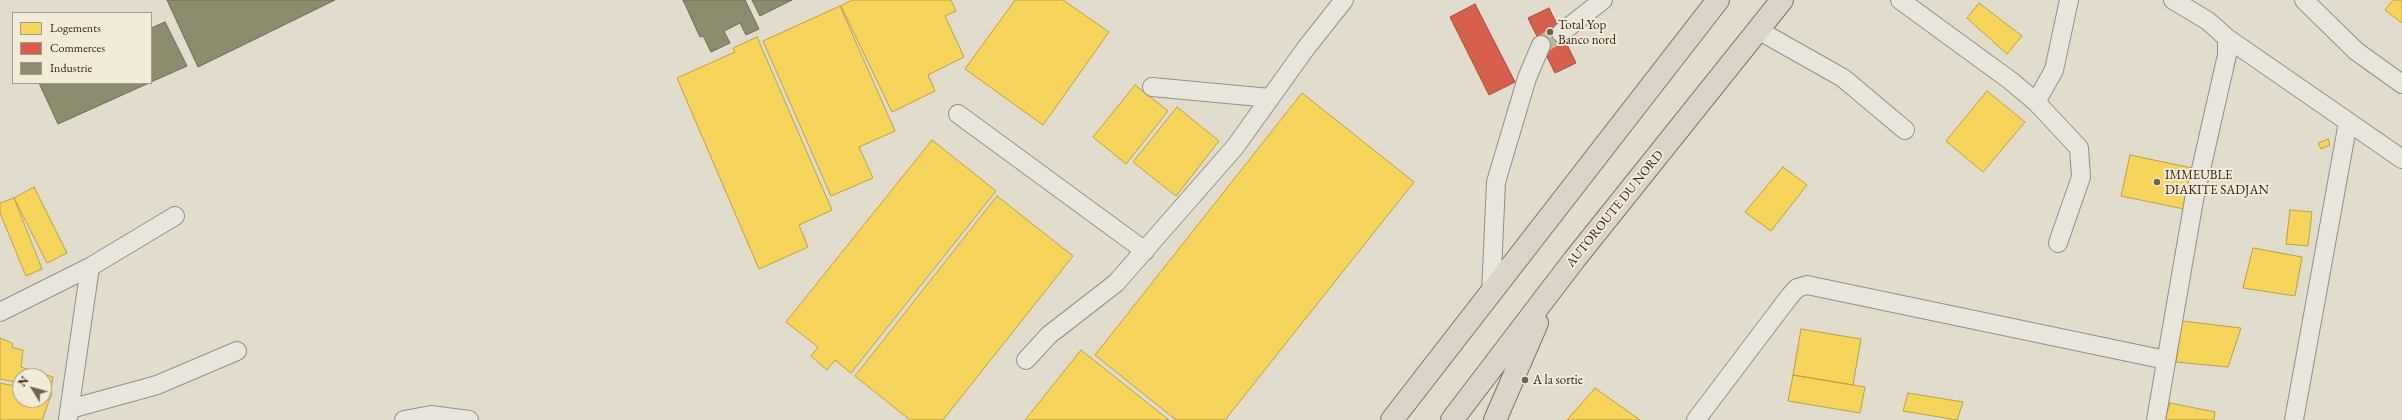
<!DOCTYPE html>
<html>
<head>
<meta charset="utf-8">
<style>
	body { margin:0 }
	#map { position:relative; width:2402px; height:420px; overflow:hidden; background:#e1dccc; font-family:"EB Garamond",serif }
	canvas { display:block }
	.legend { position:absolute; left:12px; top:12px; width:140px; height:72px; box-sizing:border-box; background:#f1ebd8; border:1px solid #a69a87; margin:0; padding:5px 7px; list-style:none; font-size:12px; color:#36200e }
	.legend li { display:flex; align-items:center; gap:8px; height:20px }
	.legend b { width:20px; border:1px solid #a69a87 }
	.north { position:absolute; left:12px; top:368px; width:40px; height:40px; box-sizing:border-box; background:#f1ebd8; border:1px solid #a69a87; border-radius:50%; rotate:307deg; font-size:11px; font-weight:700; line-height:16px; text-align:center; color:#36200e }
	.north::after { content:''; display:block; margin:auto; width:14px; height:18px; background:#726250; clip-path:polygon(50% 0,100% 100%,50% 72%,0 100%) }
</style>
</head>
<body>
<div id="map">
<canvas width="2402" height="420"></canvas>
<ul class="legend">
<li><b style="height:11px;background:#f6d55c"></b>Logements</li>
<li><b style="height:11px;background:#d6604d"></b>Commerces</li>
<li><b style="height:11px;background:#8c8c6e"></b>Industrie</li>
</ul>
<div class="north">N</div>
</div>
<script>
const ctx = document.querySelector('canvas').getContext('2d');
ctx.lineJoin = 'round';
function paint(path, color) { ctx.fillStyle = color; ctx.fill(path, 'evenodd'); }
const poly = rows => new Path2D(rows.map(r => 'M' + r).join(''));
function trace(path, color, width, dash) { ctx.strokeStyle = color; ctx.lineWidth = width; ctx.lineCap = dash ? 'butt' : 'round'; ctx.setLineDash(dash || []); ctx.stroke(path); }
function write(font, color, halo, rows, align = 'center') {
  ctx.font = font + ' "EB Garamond",serif'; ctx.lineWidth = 4; ctx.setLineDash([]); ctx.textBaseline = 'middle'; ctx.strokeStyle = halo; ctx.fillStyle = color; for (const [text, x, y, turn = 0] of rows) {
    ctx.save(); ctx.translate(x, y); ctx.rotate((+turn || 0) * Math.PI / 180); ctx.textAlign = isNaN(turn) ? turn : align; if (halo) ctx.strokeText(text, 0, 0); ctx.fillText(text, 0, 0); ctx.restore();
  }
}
const homes = poly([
	[852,0,951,0,956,11,945,16,964,57,928,75,935,91,892,112,841,6,852,0],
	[1015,0,1063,0,1109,32,1043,125,965,69,1015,0],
	[2393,0,2402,0,2402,23,2385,10,2393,0],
	[1979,3,2022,36,2007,54,1967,18,1979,3],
	[840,6,895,131,859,147,873,178,831,196,763,41,840,6],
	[757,37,832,210,799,225,808,247,759,269,677,78,735,52,733,48,757,37],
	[1135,85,1168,111,1126,164,1093,137,1135,85],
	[1987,91,2025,122,1983,172,1946,141,1987,91],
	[1302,93,1414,182,1225,420,1176,420,1095,355,1302,93],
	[1177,107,1219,141,1176,196,1133,162,1177,107],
	[2328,139,2330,145,2321,149,2318,143,2328,139],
	[932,140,996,191,851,373,835,360,827,370,811,356,818,347,786,322,932,140],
	[2130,155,2192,168,2184,209,2121,196,2130,155],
	[1783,167,1807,185,1771,231,1745,212,1783,167],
	[34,187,67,253,47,263,14,198,34,187],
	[997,196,1073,256,943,420,910,420,855,376,997,196],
	[14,198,42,269,26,276,0,213,0,203,14,198],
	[2290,210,2312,212,2308,246,2286,244,2290,210],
	[2253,248,2302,257,2295,296,2243,288,2253,248],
	[2182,321,2241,328,2228,367,2176,362,2182,321],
	[1801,329,1861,339,1853,385,1793,375,1801,329],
	[0,338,12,343,13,348,23,350,21,367,53,377,51,389,44,388,44,376,20,376,20,383,0,379,0,338],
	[1081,350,1169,420,1025,420,1081,350],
	[1793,375,1865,387,1860,413,1788,401,1793,375],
	[0,383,20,387,20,400,44,400,44,391,52,393,42,420,0,420,0,383],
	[1595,388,1640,420,1567,420,1595,388],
	[1908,393,1963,402,1957,420,1903,411,1908,393],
	[2170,403,2215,412,2214,420,2165,420,2170,403]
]);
const shops = poly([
	[1475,4,1515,82,1489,95,1450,17,1475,4],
	[1549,8,1576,63,1555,73,1528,18,1549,8]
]);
const industry = poly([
	[167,0,335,0,198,67,167,0],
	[683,0,745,0,759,29,746,35,740,23,724,31,730,43,711,52,703,36,700,37,683,0],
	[752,0,792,0,760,16,752,0],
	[165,22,187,66,151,82,151,28,165,22],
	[39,83,149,83,58,124,39,83]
]);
const minorTunnel = poly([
	[1541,45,1561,33]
]);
const minor = poly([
	[1900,0,2011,81,2036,102,2079,148,2081,177,2058,243],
	[2173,0,2208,21,2227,38,2402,159],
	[2304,0,2356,51,2402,84],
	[1758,30,1843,78,1905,130],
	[1561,33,1603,0],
	[1152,87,1270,98],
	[2036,102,2054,70,2069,0],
	[958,114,1145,251],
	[1491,294,1496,182,1527,78,1541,45],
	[0,312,90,267,175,216],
	[1026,360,1049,335,1116,283,1235,147,1306,48,1344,0],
	[70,409,157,385,237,351],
	[68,419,90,267],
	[404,420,431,415,469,420],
	[1696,420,1789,297,1797,288,1807,285,2166,360],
	[2156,420,2194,200,2227,55,2227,38],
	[2294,420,2348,122]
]);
const highway = poly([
	[1392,420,1718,0],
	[1452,420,1574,260,1782,0],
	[1495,420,1537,323]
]);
const markers = [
	[1550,32,4,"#726250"],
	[2157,182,4,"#726250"],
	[1525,380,4,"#726250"]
];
const poiNames = [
	["Total Yop",1558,25],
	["Banco nord",1558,40],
	["IMMEUBLE",2165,175],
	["DIAKITE SADJAN",2165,190],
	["A la sortie",1533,380]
];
const streetNames = [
	["AUTOROUTE DU NORD",1615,209,-51]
];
paint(homes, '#f6d55c');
trace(homes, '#bc9f45', 1);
paint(shops, '#d6604d');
trace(shops, '#a64d3a', 1);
paint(industry, '#8c8c6e');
trace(industry, '#726c51', 1);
trace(minorTunnel, '#bfb6a6', 18, [18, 9]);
trace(minor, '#958e83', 20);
trace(highway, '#7c756b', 24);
trace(minor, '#e8e5dd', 18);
trace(highway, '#dbd5c9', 22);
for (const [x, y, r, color] of markers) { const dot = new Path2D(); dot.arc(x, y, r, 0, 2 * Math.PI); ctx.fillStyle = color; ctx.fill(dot); trace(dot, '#f1ebd8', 1.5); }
write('13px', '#36200e', '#f1ebd8', poiNames, 'left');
write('13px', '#36200e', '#f1ebd8', streetNames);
</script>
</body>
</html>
